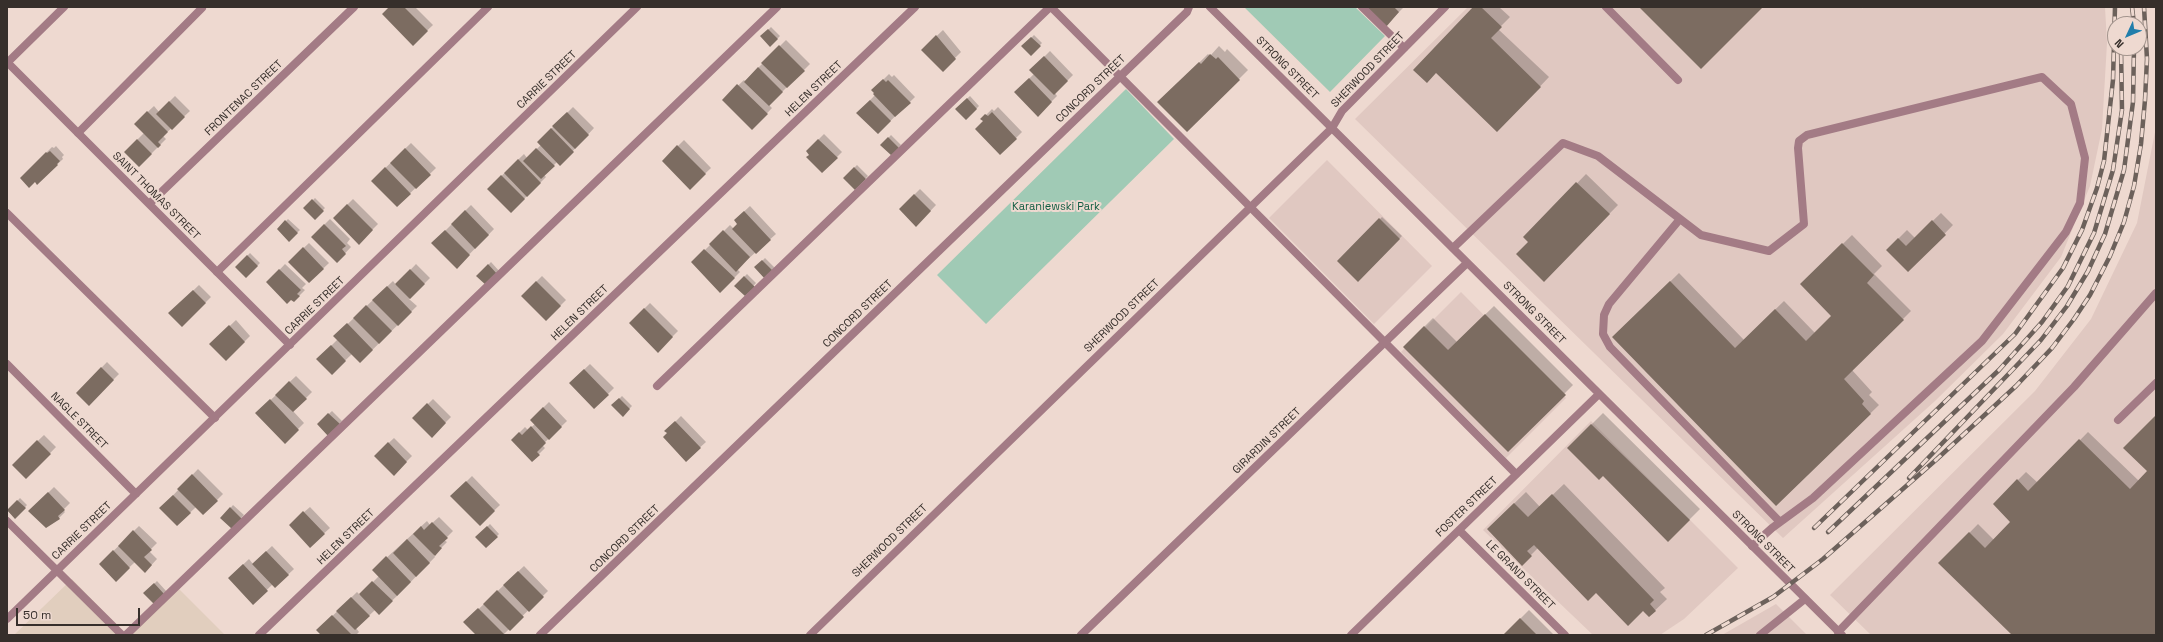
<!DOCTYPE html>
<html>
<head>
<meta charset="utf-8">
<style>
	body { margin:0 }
	#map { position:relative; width:2163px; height:642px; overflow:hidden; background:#eed9d0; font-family:"Space Grotesk",sans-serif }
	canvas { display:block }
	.frame { position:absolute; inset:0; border:8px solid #362f2b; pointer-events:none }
	.north { position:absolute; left:2107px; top:16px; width:40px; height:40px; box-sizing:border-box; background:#eed9d0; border:1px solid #a4958e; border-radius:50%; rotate:226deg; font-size:11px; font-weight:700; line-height:16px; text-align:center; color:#362f2b }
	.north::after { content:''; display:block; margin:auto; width:14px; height:18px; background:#217eab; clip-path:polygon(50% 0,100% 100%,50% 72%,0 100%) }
	.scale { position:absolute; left:16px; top:608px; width:124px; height:18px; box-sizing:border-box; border:2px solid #362f2b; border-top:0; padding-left:5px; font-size:12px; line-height:14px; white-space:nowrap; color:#362f2b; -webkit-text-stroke:3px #eed9d0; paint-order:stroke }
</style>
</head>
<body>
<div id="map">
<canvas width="2163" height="642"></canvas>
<div class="frame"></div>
<div class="north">N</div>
<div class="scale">50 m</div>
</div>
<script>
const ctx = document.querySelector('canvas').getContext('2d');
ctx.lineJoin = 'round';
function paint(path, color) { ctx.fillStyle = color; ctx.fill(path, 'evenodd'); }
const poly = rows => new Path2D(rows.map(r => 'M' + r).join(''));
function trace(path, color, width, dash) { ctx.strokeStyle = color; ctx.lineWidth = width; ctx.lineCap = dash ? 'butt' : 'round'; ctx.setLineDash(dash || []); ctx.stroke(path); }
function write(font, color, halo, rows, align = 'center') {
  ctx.font = font + ' "Space Grotesk",sans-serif'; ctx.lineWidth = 4; ctx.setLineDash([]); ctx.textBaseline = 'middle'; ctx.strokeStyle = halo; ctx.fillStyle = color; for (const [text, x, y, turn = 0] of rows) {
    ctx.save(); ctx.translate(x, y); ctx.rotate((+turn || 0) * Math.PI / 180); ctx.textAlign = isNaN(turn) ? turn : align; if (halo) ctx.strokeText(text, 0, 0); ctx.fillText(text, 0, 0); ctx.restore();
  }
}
const commercial = poly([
	[72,579,127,635,14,635],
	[179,589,225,635,131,635]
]);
const industrial = poly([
	[1468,7,1861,7,1863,9,1862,7,2105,7,2107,43,2102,129,2090,186,2061,257,2003,334,1935,401,1783,538,1355,119],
	[2156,127,2156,635,1871,635,1830,595,2035,391,2091,319,2137,223],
	[1327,160,1432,266,1374,324,1269,218],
	[1461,292,1566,398,1506,458,1401,352],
	[1591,421,1738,568,1684,619,1660,635,1593,635,1483,530],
	[1776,604,1807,635,1722,635]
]);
const green = poly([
	[1244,7,1355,7,1385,36,1330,92],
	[1126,89,1174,139,986,324,937,275]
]);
const shadow = poly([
	[391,7,415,7,433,25,413,44],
	[1366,7,1404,7,1386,25],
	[1475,7,1499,7,1510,17,1498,29,1549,77,1506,122],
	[771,27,780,36,770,46,762,36],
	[943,30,961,52,943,70,922,50],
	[1034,35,1042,43,1031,54,1023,46],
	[786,40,810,64,769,105,772,108,752,129,723,100,744,80,745,81],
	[1219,46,1225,52,1227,49,1248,70,1187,131,1159,102,1208,54,1210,56],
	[1050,51,1073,75,1055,93,1057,96,1038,115,1015,92,1034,74,1031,70],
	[889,74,892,77,894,75,915,97,878,133,858,113,875,95,873,90],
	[175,96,190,111,163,136,166,139,139,166,125,152,144,133,135,124,154,106,159,112],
	[970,96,979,106,966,119,956,109],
	[573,107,594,128,560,165,557,162,544,175,546,177,511,212,488,189,524,154,527,158,541,145,538,142],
	[998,107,1022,132,1000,154,982,119,992,109,994,111],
	[824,134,842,152,822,172,807,151],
	[891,135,901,145,892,154,882,145],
	[684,140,711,168,690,188,663,161],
	[411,143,436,168,397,206,372,181],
	[56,146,64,155,62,157,63,159,37,183,35,181,21,178,52,147,54,148],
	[857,165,868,176,855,189,844,178],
	[1586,174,1618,205,1544,280,1530,242,1525,237],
	[920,189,936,205,916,226,900,209],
	[315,198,325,208,315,218,305,208],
	[353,199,378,224,359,243,334,218],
	[471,205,494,229,457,267,433,243],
	[750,206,776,234,737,269,740,272,720,292,693,262,730,225,734,229,739,224,735,220],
	[1941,213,1953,225,1908,271,1887,250,1907,230,1915,238],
	[1382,217,1402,236,1358,281,1338,261],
	[288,219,300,230,289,240,278,229],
	[330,219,350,239,347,243,351,247,337,262,312,237],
	[1852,235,1882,266,1874,274,1911,311,1852,370,1872,392,1869,395,1879,405,1776,505,1614,337,1679,273,1744,340,1784,301,1815,333,1833,316,1802,284],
	[309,243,329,263,309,282,289,262],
	[250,253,260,263,246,277,236,267],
	[765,258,775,268,765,277,756,267],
	[491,262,500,272,487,285,478,276],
	[285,264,306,284,302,288,305,290,294,301,268,282],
	[416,264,430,278,409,299,417,306,360,362,352,354,332,373,318,359,338,339,335,336,393,281,396,285],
	[747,274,756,283,745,295,735,286],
	[542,276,566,300,546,320,522,296],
	[199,285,211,297,182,326,170,313],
	[650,303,678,331,658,351,630,323],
	[1494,306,1573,385,1508,450,1404,347,1433,318,1457,342],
	[236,320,250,336,226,360,211,344],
	[107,362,119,374,89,404,77,393],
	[590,364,614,388,594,408,570,383],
	[296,376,312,392,293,411,304,423,285,442,257,413],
	[622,396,632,406,623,415,613,405],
	[433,399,451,417,432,436,414,418],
	[549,402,567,421,542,445,545,448,532,461,512,440,525,427,528,430,535,424,531,420],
	[332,411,342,421,328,434,318,424],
	[1603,413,1700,509,1668,541,1603,475,1568,448],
	[681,416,706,442,686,460,666,431],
	[2156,416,2156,635,2014,635,1940,563,1978,524,1994,540,2012,522,1994,504,2026,472,2038,483,2088,432,2139,481,2148,471],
	[44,435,56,447,26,478,13,465],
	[394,438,412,456,394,474,375,456],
	[198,469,223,494,203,514,196,507,177,525,161,508],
	[472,476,500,505,480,524,452,496],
	[1564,484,1665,588,1660,592,1667,599,1649,616,1643,610,1596,591,1538,548,1522,564,1488,529,1526,492,1540,507],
	[54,487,70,503,63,510,65,512,59,518,46,527,30,511],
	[20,498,27,505,15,518,8,511],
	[233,505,244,515,232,528,222,518],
	[310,507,330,528,310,546,296,519],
	[439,517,453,531,444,540,447,542,434,555,435,557,398,595,379,613,375,610,356,628,359,632,356,635,322,635,318,630,357,592,360,595,379,576,373,570,427,521,430,525],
	[490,524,499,534,486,547,477,537],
	[139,526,157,543,149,551,157,559,145,572,135,562,116,580,100,564],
	[272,546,294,569,275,587,273,584,253,603,229,578,249,559,253,564],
	[524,566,548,591,503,635,477,635,465,622],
	[157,581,167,592,155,604,145,593],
	[1529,610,1554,635,1504,635]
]);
const building = poly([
	[389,7,404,7,428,31,413,46,382,14],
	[1365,7,1394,7,1399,12,1386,27],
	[1473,7,1481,7,1502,27,1491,38,1541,87,1497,132,1436,73,1427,83,1413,70],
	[1639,7,1763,7,1701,69],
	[768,29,778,39,770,47,760,36],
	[936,35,956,59,943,72,921,50],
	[1031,37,1041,46,1031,56,1021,46],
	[779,45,805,71,787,88,761,63],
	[1210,54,1216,59,1218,57,1240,80,1187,132,1157,102,1199,62,1201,64],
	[1044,56,1068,81,1054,95,1029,70],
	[758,67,783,92,769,106,744,82],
	[1029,78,1052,102,1038,117,1014,92],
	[883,79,886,82,888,80,911,103,895,117,873,94,874,93,871,90],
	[737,84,768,114,752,130,722,100],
	[967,98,977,109,966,120,955,109],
	[870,100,891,121,878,134,856,113],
	[169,101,185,117,172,130,156,114],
	[147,111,168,132,158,142,161,145,158,148,134,124],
	[567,112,589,135,575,149,552,126],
	[992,112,1017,139,1000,155,975,129,983,121,980,119,985,114,988,116],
	[551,128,574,152,560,166,537,142],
	[888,137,899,148,892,156,880,145],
	[137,139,152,154,139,167,124,152],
	[818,139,838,158,822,173,806,157,809,155,806,151],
	[677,145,706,174,690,190,662,161],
	[405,148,431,175,416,189,390,163],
	[536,148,555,166,541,179,523,161],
	[50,151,60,161,57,164,58,165,37,185,35,182,29,188,20,178,46,152,47,153],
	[518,159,541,183,527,197,504,173],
	[385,167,411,194,397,207,371,181],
	[854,167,866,179,855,190,843,178],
	[501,175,525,199,511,213,487,189],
	[1576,182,1610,214,1544,282,1516,254,1528,242,1523,237],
	[914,194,931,211,916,227,899,209],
	[312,199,324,211,315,220,303,208],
	[347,204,373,230,359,245,333,218],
	[465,210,489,235,475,249,451,224],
	[744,211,771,240,756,254,732,229,737,224,734,220],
	[1379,218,1400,239,1358,282,1337,261],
	[285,220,298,233,289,242,277,229],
	[1932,220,1946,235,1908,272,1886,250,1898,238,1906,246],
	[324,224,346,246,342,249,346,254,337,263,311,237],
	[445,230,470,255,457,269,431,243],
	[723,230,750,257,736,272,709,244],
	[1842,243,1874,275,1867,283,1904,320,1844,379,1864,401,1862,404,1871,414,1776,506,1612,337,1670,281,1735,348,1775,309,1806,341,1831,316,1800,284],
	[303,247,324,269,309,283,288,262],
	[704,249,735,278,720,293,691,262],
	[247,255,258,266,246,278,235,267],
	[762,260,773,271,765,279,754,267],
	[488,264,498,275,487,286,476,276],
	[279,269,301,290,297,294,300,296,294,302,291,300,287,304,266,282],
	[410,269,425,284,410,299,395,284],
	[744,276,755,287,745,296,734,286],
	[536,281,561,306,546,321,521,296],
	[387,286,412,312,398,326,372,300],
	[193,290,206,303,182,327,168,313],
	[366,305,392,331,379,344,353,318],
	[644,308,673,337,658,353,629,323],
	[1485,314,1566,395,1508,452,1403,347,1424,326,1448,350],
	[347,323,373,350,360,363,333,336],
	[229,325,245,342,226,361,209,344],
	[331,345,346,361,332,375,316,359],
	[101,367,114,380,89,406,76,393],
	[584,369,609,395,594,409,569,383],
	[289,381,307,399,293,412,275,395],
	[619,398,630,409,623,417,611,405],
	[270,399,299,430,285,444,255,413],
	[427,403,446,423,432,438,412,418],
	[543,407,562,427,549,440,530,420],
	[328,413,340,424,328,436,317,424],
	[2156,415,2156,635,2012,635,1938,563,1969,532,1985,548,2010,522,1993,504,2017,479,2028,491,2079,439,2130,489,2147,471,2123,448],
	[675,421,701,448,686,462,663,437,667,433,664,431],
	[1591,424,1690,520,1668,542,1603,476,1599,480,1567,448],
	[531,426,546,443,537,452,540,455,532,462,511,440,519,432,522,435],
	[37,440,51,454,26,479,12,465],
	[388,442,407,462,394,476,374,456],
	[192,474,218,501,203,515,177,489],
	[466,481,495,511,480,526,450,496],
	[48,492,65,510,58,516,60,519,46,528,28,511],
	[1552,494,1654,600,1650,604,1656,611,1649,617,1643,611,1628,626,1596,593,1588,601,1534,545,1527,551,1532,556,1522,566,1487,529,1514,503,1528,517],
	[173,495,191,513,177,526,159,508],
	[17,500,26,508,15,519,7,510],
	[230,507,242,519,232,529,220,518],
	[303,511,325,534,310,548,289,525],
	[432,522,448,538,439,546,442,548,435,556,413,534,421,526,424,530],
	[487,526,498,537,486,548,475,537],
	[133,530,152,550,144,557,152,565,145,573,118,546],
	[407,539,430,563,416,577,393,553],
	[113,550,130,568,116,582,99,564],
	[266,551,289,575,275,588,252,564],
	[386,556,411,582,397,596,372,570],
	[243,564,268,591,253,605,228,578],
	[518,571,544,597,529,612,503,585],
	[372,581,393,601,379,615,359,594],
	[154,583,165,595,155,605,143,593],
	[497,590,524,617,510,631,483,604],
	[351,597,370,616,355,630,336,611],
	[478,608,505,635,476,635,463,622],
	[332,615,352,635,321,635,316,630],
	[1520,618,1537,635,1503,635]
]);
const lane = poly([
	[1051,7,1516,474],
	[1362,7,1404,48],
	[1606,7,1678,80],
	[78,133,202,8],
	[7,213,215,418],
	[1680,219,1609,304,1604,315,1603,334,1610,347,1780,522],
	[1453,248,1563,143,1598,156,1701,235,1769,251,1804,224,1798,148,1799,141,1807,135,2042,77,2071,104,2085,158,2080,203,2066,232,1982,341,1813,498,1772,528,1752,546],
	[217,272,488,7],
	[657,386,1050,7],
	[2118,420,2156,383],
	[7,521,122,635],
	[1838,632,2074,387,2156,293],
	[126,635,777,7],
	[1760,635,1805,599]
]);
const street = poly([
	[1210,7,1842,635],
	[7,62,290,345],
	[8,62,64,7],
	[149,204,354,7],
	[7,364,136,494],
	[1459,530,1565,635],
	[7,619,637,7],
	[259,635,915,7],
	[540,635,1187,12,1189,7],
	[810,635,1332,128,1342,111,1445,7],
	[1081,635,1467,263],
	[1351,635,1599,394]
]);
const rail = poly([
	[2132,7,2134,24],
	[1909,478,2041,340,2067,306,2088,271,2105,234,2124,170,2133,102,2134,48],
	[1814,528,2015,334,2063,268,2082,230,2097,188,2104,161,2113,80,2115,7],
	[1828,532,1999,370,2042,322,2068,286,2094,233,2113,170,2122,110,2121,48],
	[1706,635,1773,597,1823,559,1937,459,2016,386,2052,348,2074,319,2090,295,2110,256,2124,222,2134,186,2141,144,2145,100,2147,59,2144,7]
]);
const streetNames = [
	["STRONG STREET",1287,68,45],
	["SHERWOOD STREET",1368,70,-46],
	["CARRIE STREET",547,80,-44],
	["HELEN STREET",814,89,-44],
	["CONCORD STREET",1091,89,-44],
	["FRONTENAC STREET",244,98,-44],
	["SAINT THOMAS STREET",156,196,45],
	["CARRIE STREET",315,306,-44],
	["HELEN STREET",580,313,-44],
	["STRONG STREET",1534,313,45],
	["CONCORD STREET",858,314,-44],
	["SHERWOOD STREET",1122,316,-44],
	["NAGLE STREET",79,421,45],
	["GIRARDIN STREET",1267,441,-44],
	["FOSTER STREET",1467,507,-44],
	["CARRIE STREET",82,531,-44],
	["HELEN STREET",346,537,-44],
	["CONCORD STREET",625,539,-44],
	["SHERWOOD STREET",890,541,-44],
	["STRONG STREET",1763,542,45],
	["LE GRAND STREET",1520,575,45]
];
const parkNames = [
	["Karaniewski Park",1056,207]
];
paint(commercial, '#e1cebe');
paint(industrial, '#e0c8c1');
paint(green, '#a0cab5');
paint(shadow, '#0003');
paint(building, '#7c6c61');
trace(lane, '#a37b85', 8);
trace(street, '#a37b85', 8);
trace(rail, '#6c615b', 4.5);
trace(rail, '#eed9d0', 3, [9]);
write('11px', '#362f2b', '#eed9d0', streetNames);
write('11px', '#115d42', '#eed9d0', parkNames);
</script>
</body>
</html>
